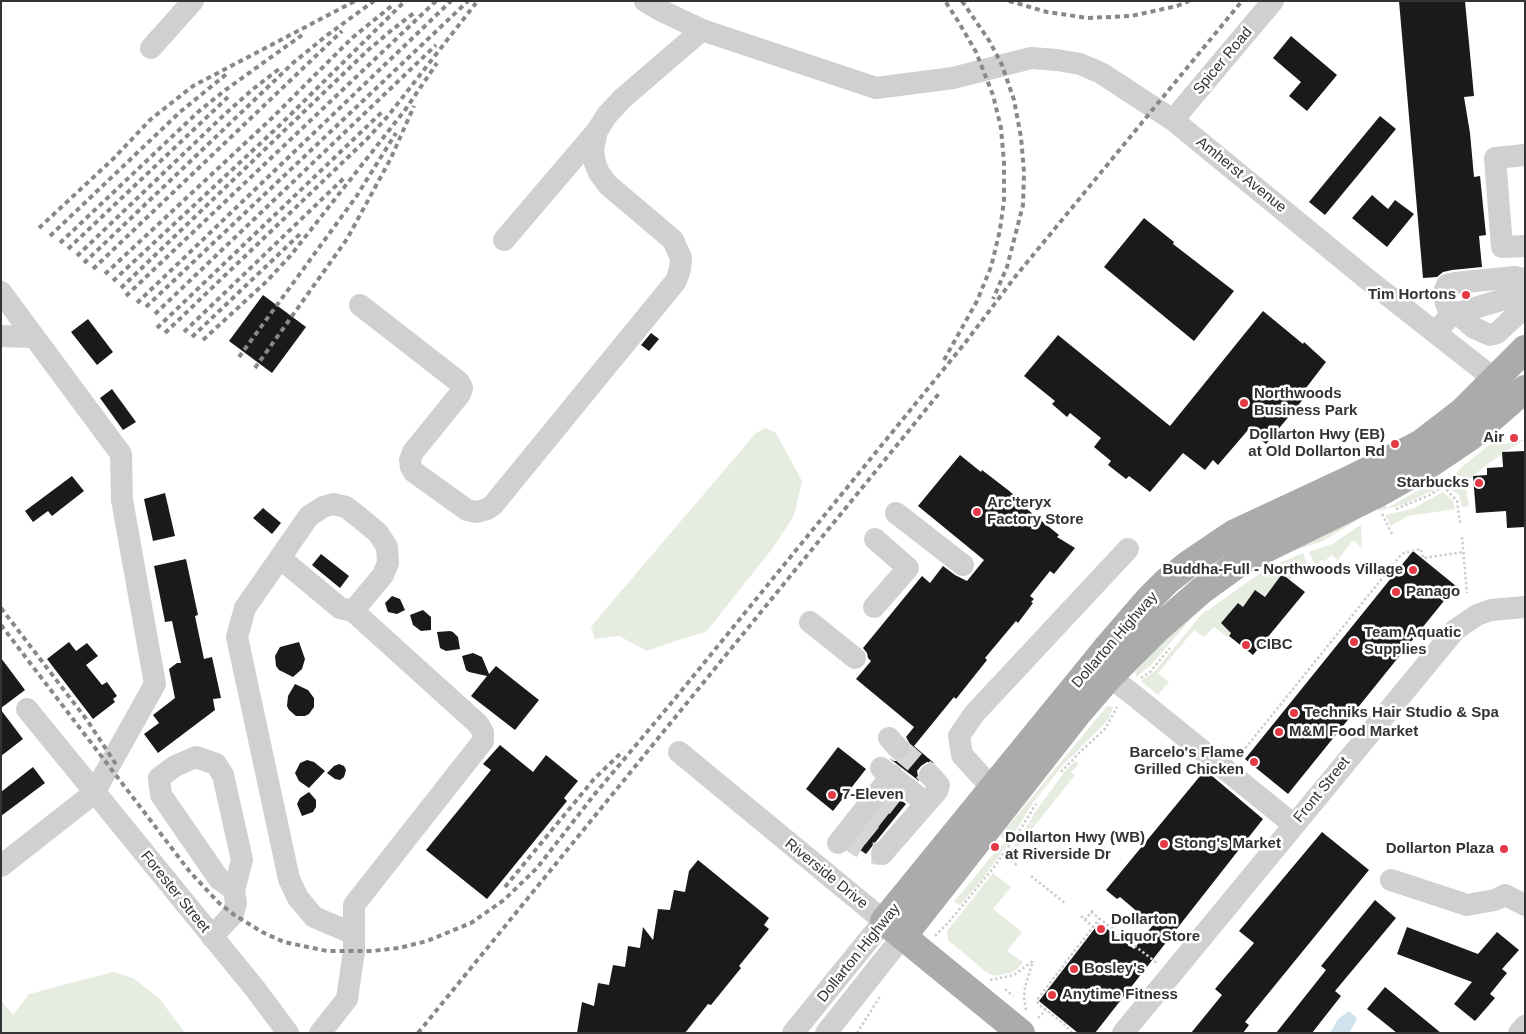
<!DOCTYPE html>
<html>
<head>
<meta charset="utf-8">
<style>
	body { margin:0 }
	#map { position:relative; width:1526px; height:1034px; overflow:hidden; background:#fff; font-family:Helvetica,sans-serif }
	canvas { display:block }
	.frame { position:absolute; inset:0; border:2px solid #333; pointer-events:none }
</style>
</head>
<body>
<div id="map">
<canvas width="1526" height="1034"></canvas>
<div class="frame"></div>
</div>
<script>
const ctx = document.querySelector('canvas').getContext('2d');
ctx.lineJoin = 'round';
function paint(path, color) { ctx.fillStyle = color; ctx.fill(path, 'evenodd'); }
const poly = rows => new Path2D(rows.map(r => 'M' + r).join(''));
function trace(path, color, width, dash) { ctx.strokeStyle = color; ctx.lineWidth = width; ctx.lineCap = dash ? 'butt' : 'round'; ctx.setLineDash(dash || []); ctx.stroke(path); }
function write(font, color, halo, rows, align = 'center') {
  ctx.font = font + ' Helvetica,sans-serif'; ctx.lineWidth = 5; ctx.setLineDash([]); ctx.textBaseline = 'middle'; ctx.strokeStyle = halo; ctx.fillStyle = color; for (const [text, x, y, turn = 0] of rows) {
    ctx.save(); ctx.translate(x, y); ctx.rotate((+turn || 0) * Math.PI / 180); ctx.textAlign = isNaN(turn) ? turn : align; if (halo) ctx.strokeText(text, 0, 0); ctx.fillText(text, 0, 0); ctx.restore();
  }
}
const green = poly([
	[765,428,776,433,802,481,794,516,772,549,706,632,678,640,647,651,619,636,595,639,591,627,599,617,756,433],
	[1497,439,1504,444,1525,439,1525,441,1520,441,1520,443,1504,452,1470,478,1465,483,1469,506,1462,507,1459,495,1448,487,1459,469],
	[1443,479,1432,491,1405,504,1378,511,1379,508,1385,505,1387,508,1428,485,1430,488],
	[1443,492,1453,501,1455,509,1408,516,1391,526,1385,515,1412,509],
	[1356,518,1359,519,1323,541,1287,553,1247,574,1201,607,1152,664,1136,677,1135,672,1170,632,1245,571],
	[1361,525,1362,548,1353,540,1338,560,1331,555,1325,561,1321,560,1316,565,1314,563,1309,552,1332,544],
	[1303,553,1308,566,1298,571,1290,580,1282,575,1265,597,1255,590,1243,607,1238,603,1221,623,1231,633,1228,637,1214,627,1204,637,1194,630,1158,673,1169,682,1158,695,1141,681,1155,671,1201,615,1256,576,1275,565],
	[1107,706,1113,707,1109,718,1105,723,1064,764,1033,803,1013,835,1008,833,1003,838,1000,836],
	[1075,761,1079,764,1071,772,1075,775,1010,857,1008,855,1025,830,1035,812,1066,770],
	[1009,837,1012,838,981,881,960,905,954,902,995,852,997,853,1005,840],
	[993,873,1011,887,993,909,1022,932,1007,951,1023,962,1016,970,1010,973,994,976,985,971,948,940,947,931],
	[113,972,133,978,159,998,185,1033,1,1033,1,1001,13,1015,29,994]
]);
const water = poly([
	[1349,1011,1357,1018,1350,1032,1330,1033,1338,1019]
]);
const building = poly([
	[1399,1,1465,1,1474,96,1464,97,1470,133,1474,177,1480,176,1486,235,1479,236,1482,267,1452,270,1443,272,1437,277,1423,278],
	[1291,36,1337,75,1307,111,1289,96,1301,82,1273,58],
	[1380,116,1396,129,1325,215,1309,202],
	[1372,195,1388,209,1395,200,1414,214,1387,247,1352,218],
	[1144,218,1174,242,1173,244,1234,291,1194,341,1104,267],
	[263,295,306,327,272,373,229,341],
	[1263,311,1303,344,1304,342,1326,362,1306,388,1310,391,1266,444,1248,430,1218,465,1213,460,1205,470,1183,453,1150,492,1129,476,1126,479,1108,465,1111,461,1094,447,1101,438,1070,413,1067,417,1052,404,1055,401,1024,376,1058,335,1170,426],
	[88,319,113,352,97,365,71,332],
	[651,333,659,339,649,351,641,345],
	[112,389,136,422,123,430,100,398],
	[1525,451,1525,527,1507,528,1506,511,1476,513,1473,476,1487,475,1487,468,1503,467,1502,452],
	[960,455,981,472,982,470,1008,490,1014,495,1012,497,1059,535,1057,537,1075,548,1054,574,1050,571,1030,596,1034,599,1031,602,1033,603,1018,623,1016,621,985,658,987,660,956,699,954,697,914,746,934,763,927,762,921,766,917,771,919,781,889,758,894,761,900,761,907,757,910,752,911,746,906,737,914,727,856,679,871,661,868,658,867,653,863,648,922,576,930,583,943,566,955,575,967,581,984,560,918,506],
	[72,476,84,491,52,516,48,511,33,522,25,511],
	[165,493,175,536,153,541,144,499],
	[263,508,281,523,272,534,253,518],
	[1413,551,1456,586,1288,794,1245,759],
	[321,554,349,576,340,588,312,565],
	[186,559,198,615,195,616,204,659,212,657,221,698,213,699,215,710,158,753,144,734,159,723,153,715,175,698,169,669,177,663,181,663,172,621,165,622,154,566],
	[1282,574,1305,592,1253,655,1229,636,1231,633,1221,623,1238,603,1243,607,1255,590,1265,597],
	[392,596,400,599,405,610,397,614,388,612,385,603],
	[423,610,431,617,431,630,421,631,413,625,410,615],
	[450,631,453,632,458,637,460,649,446,651,440,648,437,632],
	[69,642,76,651,87,643,98,656,86,665,102,685,107,682,117,696,113,699,115,702,93,719,47,659],
	[299,642,305,659,302,669,293,677,279,670,276,666,275,656,280,647],
	[473,653,482,657,489,674,496,666,539,700,515,730,471,696,487,676,469,672,466,670,462,656],
	[1,658,25,690,1,708],
	[295,684,308,690,314,698,314,707,309,714,305,716,296,716,289,710,287,706,288,696],
	[1,710,23,739,1,756],
	[500,745,533,772,546,755,578,781,564,798,567,801,487,899,426,850,491,770,483,764],
	[838,747,866,769,833,811,806,789],
	[307,760,314,762,325,771,309,788,299,781,295,773,300,763],
	[339,764,344,766,346,770,344,777,340,780,335,779,327,773,334,766],
	[33,767,45,783,1,816,1,792],
	[1205,770,1263,819,1095,1033,1078,1033,1039,1001,1099,923,1134,949,1153,925,1120,897,1117,899,1106,890],
	[309,792,316,800,316,807,313,812,302,816,297,804,300,798],
	[893,794,906,804,866,854,853,845],
	[1322,832,1369,870,1245,1022,1249,1025,1243,1033,1191,1033,1222,995,1215,989,1254,943,1239,931],
	[698,860,769,918,764,925,769,929,739,966,741,968,711,1005,708,1004,685,1033,577,1033,582,1002,594,1006,598,983,609,985,613,965,625,967,628,946,640,948,643,927,653,940,658,909,670,910,674,890,685,892,689,871],
	[1375,900,1396,918,1335,991,1341,996,1312,1033,1276,1033,1326,970,1321,966],
	[1407,927,1478,954,1497,932,1519,950,1502,969,1507,973,1490,994,1495,998,1475,1021,1454,1004,1472,982,1397,954],
	[1385,987,1441,1033,1397,1033,1367,1009]
]);
const minorTunnel = poly([
	[898,748,930,775],
	[879,792,913,818],
	[866,807,899,833],
	[855,822,887,848],
	[844,836,870,853,882,854]
]);
const path = poly([
	[1443,486,1457,501,1460,523],
	[1396,509,1430,495,1443,486,1447,480],
	[1382,514,1393,536],
	[1462,537,1467,593],
	[1141,678,1150,672,1170,648],
	[1239,756,1401,555,1404,553,1421,549,1423,558,1463,552],
	[1061,772,1080,752,1105,729,1117,707],
	[1003,854,1018,866],
	[1031,876,1065,903],
	[1091,912,1157,963],
	[1081,916,1093,927],
	[1085,920,1093,910],
	[935,936,949,922,994,867,1020,830,1036,804],
	[990,980,1014,975,1033,961],
	[1005,989,1013,996],
	[1026,1010,1024,998,1025,987,1033,961],
	[1038,1018,1046,1010],
	[857,1033,881,995],
	[1072,1033,1064,1024,1038,1004,1037,1000,1099,919]
]);
const minor = poly([
	[645,1,660,10,702,30,876,88,953,78,1031,58,1057,60,1080,64,1101,73,1173,120,1367,279,1507,389],
	[151,48,193,1],
	[1173,120,1273,1],
	[1525,155,1495,158,1502,247,1525,246],
	[504,240,597,131],
	[1,292,121,454,122,500,155,684,94,793,1,866],
	[360,305,459,382,462,388,460,394,413,452,410,460,411,467,414,472,467,510,477,512,487,509,493,505,676,281,680,269,681,258,673,240,608,185,599,173,595,163,593,150,597,131,607,115,623,98,702,30],
	[1457,313,1474,328,1490,335,1497,333,1525,307],
	[1451,315,1446,304,1444,292,1447,285,1455,283,1515,277,1523,279,1525,282],
	[1441,326,1451,315,1525,293],
	[1,336,34,337],
	[896,513,963,565],
	[280,558,340,608,353,611,478,724,483,732,483,741,354,905,354,951,347,999,320,1033],
	[874,607,908,568,875,539],
	[353,611,383,575,388,563,387,547,378,533,360,518,346,507,333,504,323,507,309,516,245,608,237,637,289,879,298,898,314,917,354,934],
	[810,622,855,658],
	[1096,666,1136,697,1294,825],
	[27,709,256,990,288,1033],
	[889,738,898,748],
	[679,752,884,921,793,1033],
	[881,768,926,803],
	[992,788,962,755,959,736,974,714,1128,549],
	[838,843,892,775],
	[882,854,937,791,939,785,930,775],
	[1391,880,1467,905,1495,900,1505,895,1525,905],
	[212,937,233,914,236,903,234,890,242,860,223,775,216,764,196,757,175,766,159,778,161,795,219,879,234,890],
	[826,1033,903,936],
	[1123,1033,1455,630,1477,615,1491,610,1525,607],
	[1519,1033,1525,1026]
]);
const major = poly([
	[903,936,1078,713,1109,677,1156,630,1202,590,1245,559,1377,494,1430,464,1470,437,1525,389],
	[1021,1033,884,921,1105,650,1149,599,1167,581,1190,563,1233,534,1351,479,1420,444,1463,411,1525,349]
]);
const rail = poly([
	[962,1,990,42,1002,65,1014,100,1021,137,1024,172,1023,205,1007,267,993,299],
	[1009,1,1047,12,1088,18,1131,16,1177,6,1189,1],
	[39,228,114,158,151,119,193,86,355,1],
	[50,236,180,112,229,72],
	[60,243,198,112,224,91,302,35],
	[68,249,228,97],
	[77,256,225,114,253,89,279,69],
	[84,263,293,63,326,36,374,1],
	[93,269,342,31],
	[105,274,272,118,352,38,394,4],
	[113,281,280,125,405,1],
	[121,288,367,51,393,29,414,13],
	[126,296,436,1],
	[137,303,451,1],
	[146,307,468,1],
	[155,314,436,45],
	[157,328,383,111],
	[184,332,345,177],
	[165,333,367,139,388,116,476,3],
	[192,337,301,233],
	[203,340,267,281,291,255,405,110,437,63],
	[239,357,356,197,396,133],
	[944,360,977,301,991,267,1000,230,1004,200,1004,163,1001,128,993,95,976,52,958,21,945,1],
	[255,368,347,239,391,158,414,106],
	[1,608,87,720,117,766],
	[1,625,190,872,219,903,233,914,262,932,284,942,327,951,372,951,399,948,427,941,471,923,504,900,537,868,594,795,673,701,965,343,1015,277,1242,1],
	[505,887,594,779,623,751],
	[418,1033,941,391]
]);
const markers = [
	[1466,295,5,"#e63946"],
	[1244,403,5,"#e63946"],
	[1514,438,5,"#e63946"],
	[1395,444,5,"#e63946"],
	[1479,483,5,"#e63946"],
	[977,512,5,"#e63946"],
	[1413,570,5,"#e63946"],
	[1396,592,5,"#e63946"],
	[1354,642,5,"#e63946"],
	[1246,645,5,"#e63946"],
	[1294,713,5,"#e63946"],
	[1279,732,5,"#e63946"],
	[1254,762,5,"#e63946"],
	[832,795,5,"#e63946"],
	[1164,844,5,"#e63946"],
	[995,847,5,"#e63946"],
	[1504,849,5,"#e63946"],
	[1101,929,5,"#e63946"],
	[1074,969,5,"#e63946"],
	[1052,995,5,"#e63946"]
];
const streetNames = [
	["Spicer Road",1223,61,-50],
	["Amherst Avenue",1241,175,39],
	["Dollarton Highway",1115,640,-49],
	["Front Street",1322,790,-51],
	["Riverside Drive",826,874,39],
	["Forester Street",175,892,51],
	["Dollarton Highway",859,953,-51]
];
const poiNames = [
	["Tim Hortons",1456,295,"right"],
	["Northwoods",1254,394],
	["Business Park",1254,411],
	["Dollarton Hwy (EB)",1385,435,"right"],
	["at Old Dollarton Rd",1385,452,"right"],
	["Air",1504,438,"right"],
	["Starbucks",1469,483,"right"],
	["Arc'teryx",987,503],
	["Factory Store",987,520],
	["Buddha-Full - Northwoods Village",1403,570,"right"],
	["Panago",1406,592],
	["Team Aquatic",1364,633],
	["Supplies",1364,650],
	["CIBC",1256,645],
	["Techniks Hair Studio & Spa",1304,713],
	["M&M Food Market",1289,732],
	["Barcelo's Flame",1244,753,"right"],
	["Grilled Chicken",1244,770,"right"],
	["7-Eleven",842,795],
	["Dollarton Hwy (WB)",1005,838],
	["at Riverside Dr",1005,855],
	["Stong's Market",1174,844],
	["Dollarton Plaza",1494,849,"right"],
	["Dollarton",1111,920],
	["Liquor Store",1111,937],
	["Bosley's",1084,969],
	["Anytime Fitness",1062,995]
];
paint(green, '#e6ecdf');
paint(water, '#cfe2ee');
paint(building, '#1a1a1a');
trace(minorTunnel, '#d6d6d6', 22, [22, 11]);
trace(path, '#cdcdcd', 2.5, [2.5, 2.5]);
trace(minor, '#d0d0d0', 22);
trace(major, '#ababab', 28);
trace(rail, '#888', 4, [5, 4]);
for (const [x, y, r, color] of markers) { const dot = new Path2D(); dot.arc(x, y, r, 0, 2 * Math.PI); ctx.fillStyle = color; ctx.fill(dot); trace(dot, '#fff', 2); }
write('15px', '#333', '#fff', streetNames);
write('bold 15px', '#333', '#fff', poiNames, 'left');
</script>
</body>
</html>
